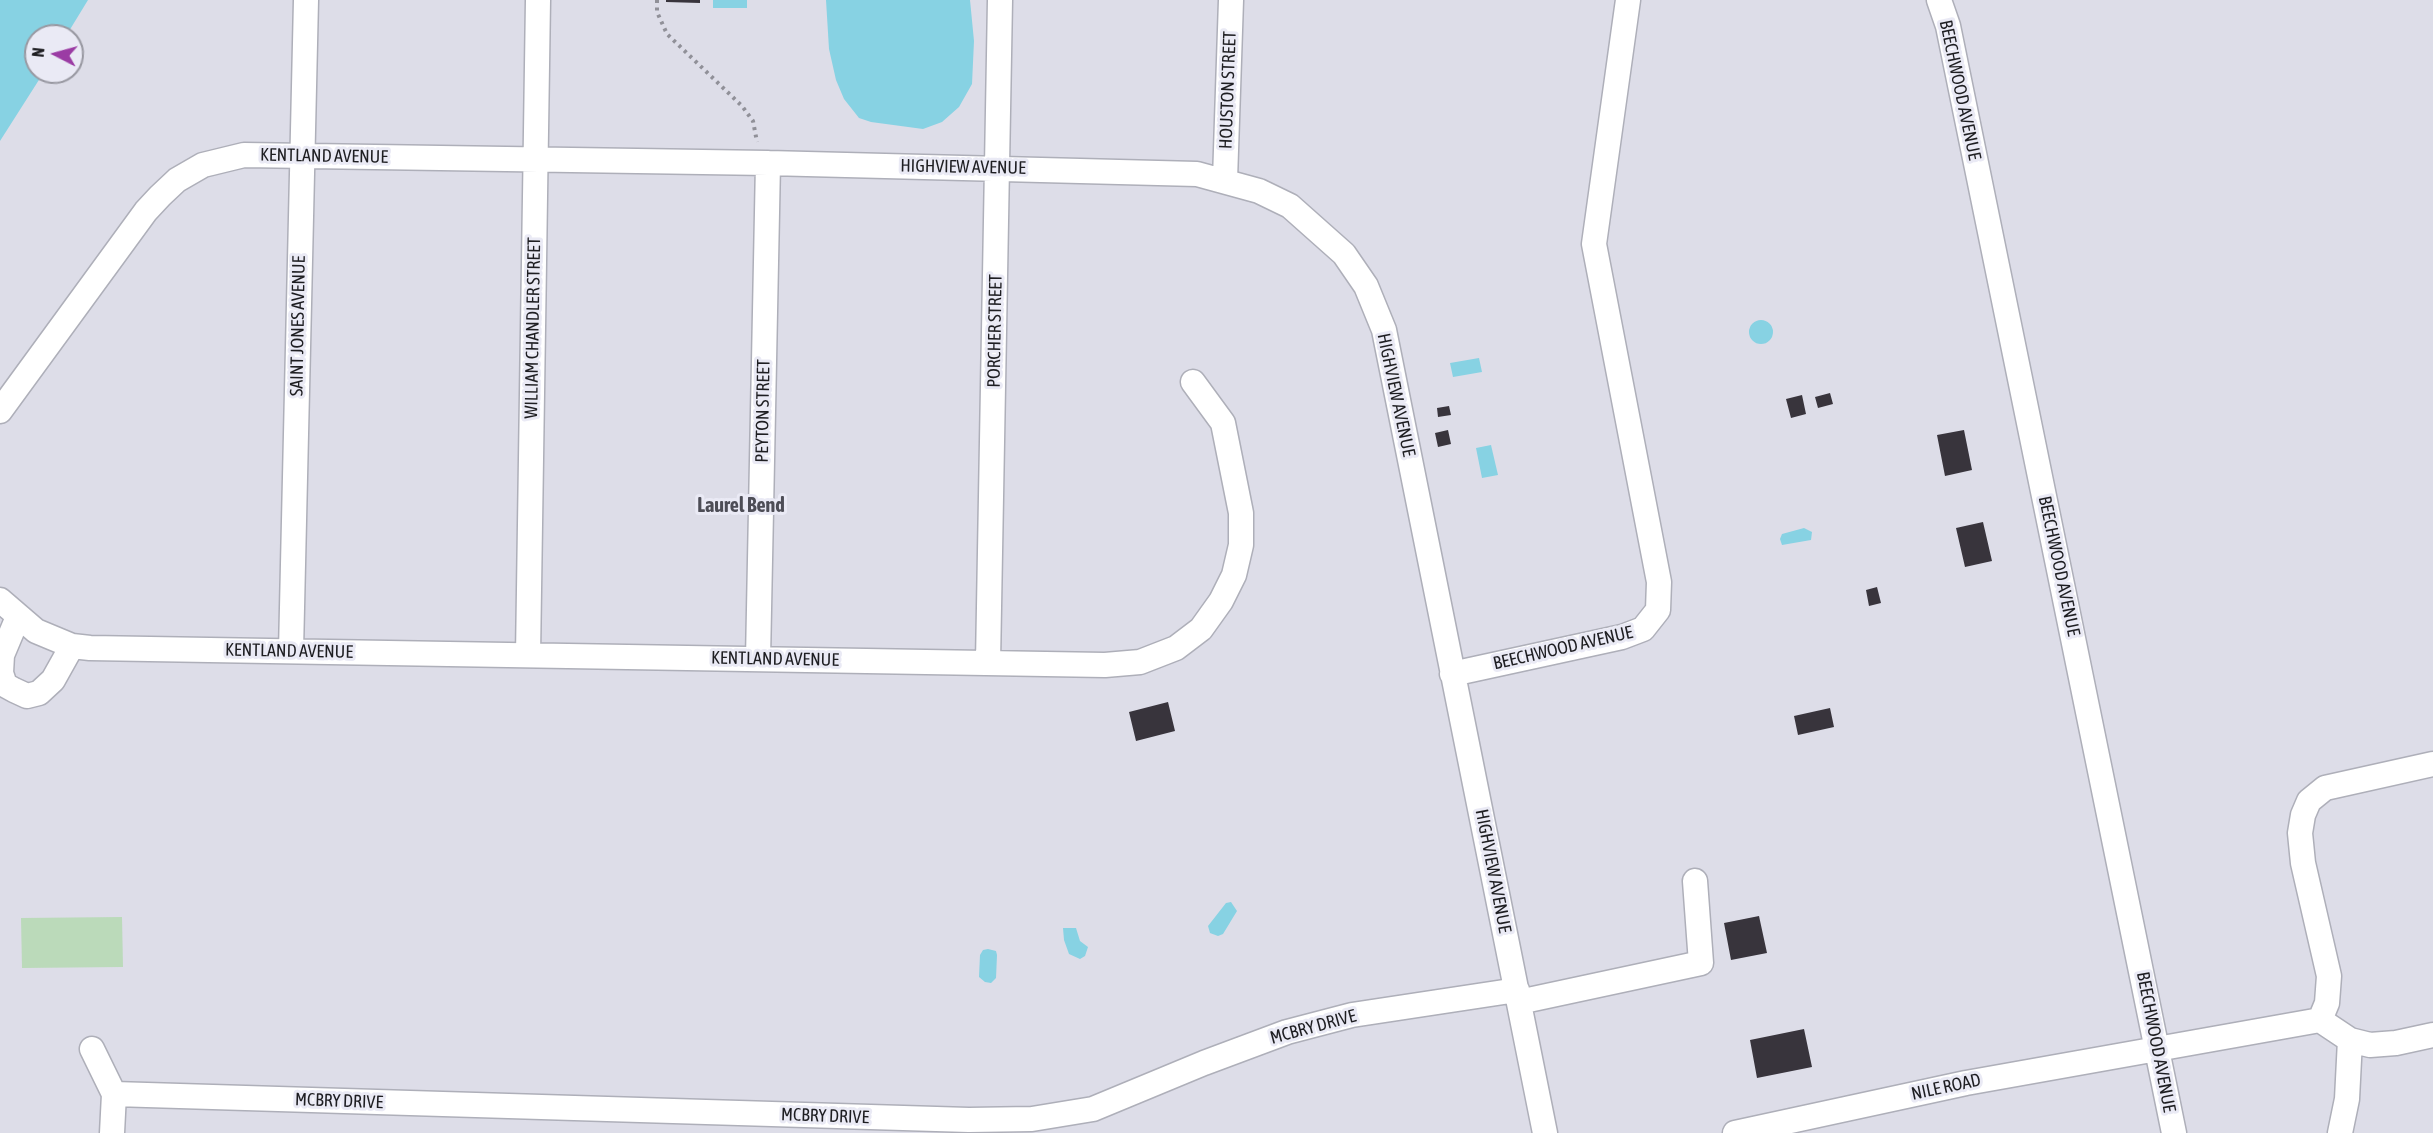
<!DOCTYPE html>
<html>
<head>
<meta charset="utf-8">
<style>
	body { margin:0 }
	#map { position:relative; width:2433px; height:1133px; overflow:hidden; background:#dddde8; font-family:"Asap Condensed",sans-serif }
	canvas { display:block }
	.north { position:absolute; left:24px; top:24px; width:60px; height:60px; box-sizing:border-box; background:#eaeaf5; border:2px solid #9898a1; border-radius:50%; rotate:276deg; font-size:16px; font-weight:700; line-height:24px; text-align:center; color:#1e1e22 }
	.north::after { content:''; display:block; margin:auto; width:21px; height:27px; background:#9b3ca4; clip-path:polygon(50% 0,100% 100%,50% 72%,0 100%) }
</style>
</head>
<body>
<div id="map">
<canvas width="2433" height="1133"></canvas>
<div class="north">N</div>
</div>
<script>
const ctx = document.querySelector('canvas').getContext('2d');
ctx.lineJoin = 'round';
function paint(path, color) { ctx.fillStyle = color; ctx.fill(path, 'evenodd'); }
const poly = rows => new Path2D(rows.map(r => 'M' + r).join(''));
function trace(path, color, width, dash) { ctx.strokeStyle = color; ctx.lineWidth = width; ctx.lineCap = dash ? 'butt' : 'round'; ctx.setLineDash(dash || []); ctx.stroke(path); }
function write(font, color, halo, rows, align = 'center') {
  ctx.font = font + ' "Asap Condensed",sans-serif'; ctx.lineWidth = 6; ctx.setLineDash([]); ctx.textBaseline = 'middle'; ctx.strokeStyle = halo; ctx.fillStyle = color; for (const [text, x, y, turn = 0] of rows) {
    ctx.save(); ctx.translate(x, y); ctx.rotate((+turn || 0) * Math.PI / 180); ctx.textAlign = isNaN(turn) ? turn : align; if (halo) ctx.strokeText(text, 0, 0); ctx.fillText(text, 0, 0); ctx.restore();
  }
}
const green = poly([
	[122,917,123,967,22,968,21,918]
]);
const water = poly([
	[0,0,88,0,66,36,36,36,36,72,44,72,0,141],
	[713,0,747,0,747,8,713,8],
	[826,0,970,0,974,41,972,84,959,107,942,122,923,129,871,122,859,118,844,99,836,80,829,49],
	'1749 332a12 12 0 1 1 24 0a12 12 0 1 1-24 0Z',
	[1479,358,1482,372,1453,377,1450,363],
	[1491,445,1498,475,1482,478,1476,448],
	[1804,528,1812,532,1811,540,1782,545,1780,539,1782,534],
	[1231,902,1237,911,1223,934,1218,936,1210,933,1208,926,1226,903],
	[1063,928,1076,928,1080,941,1088,947,1085,956,1080,959,1069,954,1064,940],
	[988,949,996,951,997,955,996,978,991,983,985,982,979,977,980,955,983,950]
]);
const building = poly([
	[666,0,700,0,700,3,666,2],
	[1830,393,1833,404,1818,408,1815,397],
	[1802,395,1806,414,1791,418,1786,399],
	[1449,406,1451,415,1438,417,1437,408],
	[1448,430,1451,444,1438,447,1435,433],
	[1964,430,1972,470,1945,476,1937,435],
	[1983,522,1992,561,1965,567,1956,528],
	[1877,587,1881,603,1869,606,1866,590],
	[1168,702,1175,731,1136,741,1129,712],
	[1830,708,1834,727,1798,735,1794,716],
	[1759,916,1767,953,1731,960,1724,923],
	[1804,1029,1812,1067,1757,1078,1750,1040]
]);
const path = poly([
	[657,0,657,12,667,34,742,106,753,121,757,142]
]);
const minor = poly([
	[1939,0,1948,26,2174,1133],
	[1225,180,1231,0],
	[0,411,146,211,160,196,177,180,203,165,244,155,768,163,1197,174,1259,191,1290,206,1344,254,1366,286,1384,330,1545,1133],
	[0,600,36,631,72,646,90,648,1105,665,1140,662,1176,648,1201,629,1221,601,1234,575,1241,545,1241,513,1223,423,1193,382],
	[18,617,2,655,1,673,5,685,14,690,27,696,39,693,53,680,72,646],
	[291,651,306,0],
	[528,655,538,0],
	[758,659,768,163],
	[988,662,1000,0],
	[1452,674,1622,637,1643,629,1658,610,1659,582,1594,244,1628,0],
	[2433,764,2325,788,2309,801,2303,815,2300,833,2303,863,2329,976,2327,1003,2320,1020,2350,1040,2370,1045,2396,1043,2433,1035],
	[1519,1002,1701,963,1695,881],
	[92,1049,114,1094,112,1133],
	[114,1094,969,1120,1032,1119,1093,1109,1204,1063,1287,1032,1352,1015,1517,990],
	[1735,1133,1966,1083,2320,1020],
	[2340,1133,2347,1099,2350,1040]
]);
const streetNames = [
	["HOUSTON STREET",1228,90,-88],
	["BEECHWOOD AVENUE",1960,90,78],
	["KENTLAND AVENUE",324,156,1],
	["HIGHVIEW AVENUE",963,167,1],
	["SAINT JONES AVENUE",298,326,-89],
	["WILLIAM CHANDLER STREET",533,328,-89],
	["PORCHER STREET",995,331,-89],
	["HIGHVIEW AVENUE",1396,395,78],
	["PEYTON STREET",763,411,-89],
	["BEECHWOOD AVENUE",2059,566,78],
	["BEECHWOOD AVENUE",1563,648,-13],
	["KENTLAND AVENUE",289,651,1],
	["KENTLAND AVENUE",775,659,1],
	["HIGHVIEW AVENUE",1493,871,79],
	["MCBRY DRIVE",1313,1027,-15],
	["BEECHWOOD AVENUE",2156,1042,79],
	["NILE ROAD",1946,1087,-12],
	["MCBRY DRIVE",339,1101,2],
	["MCBRY DRIVE",825,1116,2]
];
const neighbourhoodNames = [
	["Laurel Bend",741,506]
];
paint(green, '#bbdaba');
paint(water, '#87d2e3');
paint(building, '#38343c');
trace(minor, '#aeafb9', 27);
trace(path, '#909098', 4, [3, 4.5]);
trace(minor, '#fff', 24);
write('18px', '#1e1e22', '#eaeaf5', streetNames);
write('bold 20px', '#4d4d56', '#eaeaf5', neighbourhoodNames);
</script>
</body>
</html>
